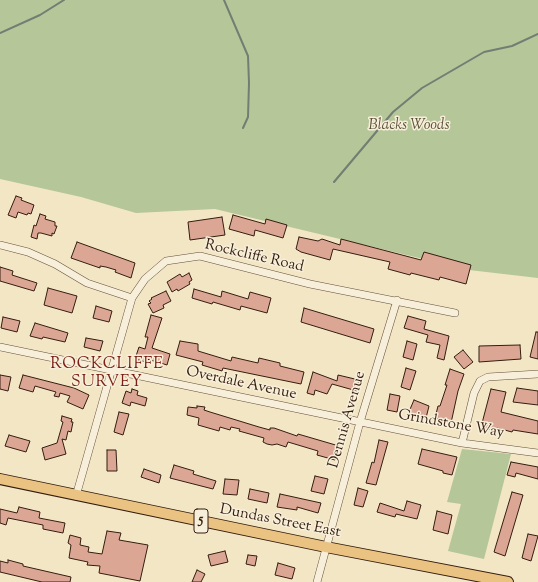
<!DOCTYPE html>
<html>
<head>
<meta charset="utf-8">
<style>
	body { margin:0 }
	canvas { display:block; background:#f3e6c4 }
</style>
</head>
<body>
<canvas width="538" height="582"></canvas>
<script>
const ctx = document.querySelector('canvas').getContext('2d');
ctx.lineJoin = 'round';
function paint(path, color) { ctx.fillStyle = color; ctx.fill(path, 'evenodd'); }
const poly = rows => new Path2D(rows.map(r => 'M' + r).join(''));
function trace(path, color, width, dash) { ctx.strokeStyle = color; ctx.lineWidth = width; ctx.lineCap = dash ? 'butt' : 'round'; ctx.setLineDash(dash || []); ctx.stroke(path); }
function write(font, color, halo, rows, align = 'center') {
  ctx.font = font + ' "Sorts Mill Goudy",serif'; ctx.lineWidth = 3; ctx.setLineDash([]); ctx.textBaseline = 'middle'; ctx.strokeStyle = halo; ctx.fillStyle = color; for (const [text, x, y, turn = 0] of rows) {
    ctx.save(); ctx.translate(x, y); ctx.rotate((+turn || 0) * Math.PI / 180); ctx.textAlign = isNaN(turn) ? turn : align; if (halo) ctx.strokeText(text, 0, 0); ctx.fillText(text, 0, 0); ctx.restore();
  }
}
const green = poly([
	[0,0,538,0,538,278,469,270,215,209,136,213,81,197,0,179],
	[462,449,511,454,484,559,448,551,461,504,447,502]
]);
const stream = poly([
	[224,0,248,56,249,83,248,117,243,128],
	[0,33,40,15,64,0],
	[334,182,393,112,422,88,484,52,512,46,538,34]
]);
const building = poly([
	[16,196,22,198,21,200,34,205,31,214,28,213,27,215,18,212,16,218,8,215,16,196],
	[40,214,46,216,45,219,55,222,55,226,57,226,54,234,52,233,52,236,41,233,38,233,37,239,31,237,34,225,36,226,40,214],
	[233,215,265,224,266,219,287,225,283,238,255,230,254,236,229,229,233,215],
	[222,217,225,235,190,240,188,222,222,217],
	[299,237,318,241,322,239,340,245,341,239,421,260,424,252,471,265,466,284,440,277,439,280,411,273,410,275,388,269,390,262,333,249,330,260,301,252,296,249,299,237],
	[77,242,135,263,131,278,115,272,116,270,106,267,100,266,100,268,71,258,77,242],
	[0,267,13,271,12,275,37,283,34,291,0,281,0,267],
	[189,273,192,280,189,282,190,284,178,291,177,289,172,292,167,282,180,274,182,277,189,273],
	[48,288,77,296,72,313,44,305,48,288],
	[194,289,221,297,222,291,248,299,250,292,271,298,267,313,241,306,240,310,213,302,212,304,192,298,194,289],
	[166,291,171,301,163,305,164,308,153,313,148,304,151,303,149,301,152,299,151,298,166,291],
	[96,306,112,311,109,322,93,318,96,306],
	[304,308,374,329,370,343,301,322,304,308],
	[151,315,162,318,152,348,170,354,167,365,147,359,146,362,135,359,139,347,145,349,148,337,145,337,151,315],
	[408,316,426,321,424,329,449,336,444,360,437,358,440,345,426,342,428,335,404,328,408,316],
	[3,317,20,321,17,332,1,328,3,317],
	[35,323,68,333,65,342,43,337,42,339,30,336,35,323],
	[536,332,538,332,538,359,530,357,536,332],
	[86,338,103,341,100,351,84,347,86,338],
	[180,341,198,344,198,351,231,361,232,357,258,363,259,358,280,363,280,366,304,372,301,384,223,368,222,371,202,365,203,362,176,355,180,341],
	[407,341,417,344,413,360,403,357,407,341],
	[520,345,521,359,479,362,479,346,520,345],
	[463,350,473,362,464,369,454,357,463,350],
	[406,368,416,371,410,390,401,387,406,368],
	[450,369,464,374,458,391,451,423,435,418,438,406,440,406,447,385,445,385,450,369],
	[313,372,337,381,338,375,359,380,357,391,332,384,327,394,315,390,314,395,307,393,313,372],
	[0,375,11,377,8,391,0,389,0,375],
	[23,375,74,388,89,395,83,409,67,402,70,396,60,393,59,397,54,396,56,392,35,386,33,392,19,388,23,375],
	[517,388,538,391,538,405,513,402,517,388],
	[132,389,138,391,137,395,147,398,145,406,131,402,130,406,122,403,126,391,131,393,132,389],
	[491,389,506,392,501,412,538,421,538,434,513,430,512,432,497,428,496,431,481,427,491,389],
	[390,394,400,396,397,412,387,410,390,394],
	[414,400,429,406,426,418,408,414,414,400],
	[197,406,205,407,204,410,210,412,259,427,270,430,270,428,274,428,297,436,298,434,339,446,335,460,317,455,318,451,288,442,286,447,277,444,272,445,267,444,263,442,264,438,239,431,240,429,231,427,230,430,220,427,219,431,198,425,199,418,187,415,188,407,197,408,197,406],
	[119,412,129,414,123,435,114,432,119,412],
	[62,416,72,419,71,422,73,422,71,432,68,431,66,440,62,439,66,454,45,460,42,448,57,443,63,422,61,421,62,416],
	[9,435,30,441,26,452,5,446,9,435],
	[379,440,388,442,376,485,366,483,372,462,374,463,379,440],
	[422,449,457,457,452,475,443,473,443,471,418,464,422,449],
	[107,450,116,450,117,471,107,471,107,450],
	[511,462,538,467,538,479,516,473,515,477,507,475,511,462],
	[174,465,194,471,193,474,216,481,213,489,170,478,174,465],
	[144,469,161,475,159,483,141,477,144,469],
	[315,476,328,479,324,494,311,491,315,476],
	[225,479,239,480,237,495,223,494,225,479],
	[358,488,368,491,363,507,354,505,358,488],
	[250,489,269,493,267,503,248,499,250,489],
	[512,492,523,495,505,556,494,552,512,492],
	[280,494,321,503,318,513,297,507,297,510,277,507,280,494],
	[407,501,421,505,417,519,396,514,395,517,377,512,380,503,404,511,407,501],
	[19,507,40,512,39,518,65,523,63,533,43,529,43,525,8,518,6,525,0,523,0,509,17,513,19,507],
	[437,511,452,515,448,534,433,530,437,511],
	[107,531,121,533,119,540,148,545,140,581,99,573,100,566,87,565,88,562,69,558,71,545,68,543,70,535,81,538,80,545,89,547,88,552,102,554,107,531],
	[528,534,538,536,531,561,522,558,528,534],
	[225,551,228,562,211,566,208,555,225,551],
	[248,555,257,556,255,566,246,564,248,555],
	[8,560,23,564,23,566,71,577,70,582,42,582,0,572,0,561,8,563,8,560],
	[278,563,295,568,292,579,275,575,278,563],
	[197,570,205,574,201,582,192,582,197,570]
]);
const minor = poly([
	[0,245,28,252,55,264,87,283,132,298],
	[0,347,462,443,538,453],
	[462,443,474,393,480,381,488,377,538,374],
	[76,496,132,298,145,279,166,261,200,256,310,284,455,313],
	[317,582,360,422,397,300]
]);
const primary = poly([
	[0,479,326,547,508,582]
]);
const shields = [
	[201,521,14]
];
const shieldNames = [
	["5",201,521]
];
const parkNames = [
	["Blacks Woods",409,126]
];
const streetNames = [
	["Rockcliffe Road",254,257,13],
	["Overdale Avenue",241,384,12],
	["Dennis Avenue",348,420,-74],
	["Grindstone Way",451,425,10],
	["Dundas Street East",280,522,11]
];
const neighbourhoodNames = [
	["ROCKCLIFFE",107,365],
	["SURVEY",107,383]
];
paint(green, '#b5c699');
trace(stream, '#727e73', 2);
paint(building, '#dca695');
trace(building, '#341d10', 1);
trace(minor, '#644f3d', 8);
trace(primary, '#341d10', 12);
trace(minor, '#f7efd9', 7);
trace(primary, '#eac382', 10);
for (const [x, y, w] of shields) { const box = new Path2D(); box.roundRect(x - w / 2, y - 12, w, 24, 3); ctx.fillStyle = '#f7efd9'; ctx.fill(box); trace(box, '#341d10', 1); }
write('bold 14px', '#341d10', null, shieldNames);
write('italic 15px', '#5b5039', '#f7efd9', parkNames);
write('15px', '#341d10', '#f7efd9', streetNames);
ctx.letterSpacing = '1px';
write('16px', '#7a1f14', '#f7efd9', neighbourhoodNames);
ctx.letterSpacing = '0px';
</script>
</body>
</html>
